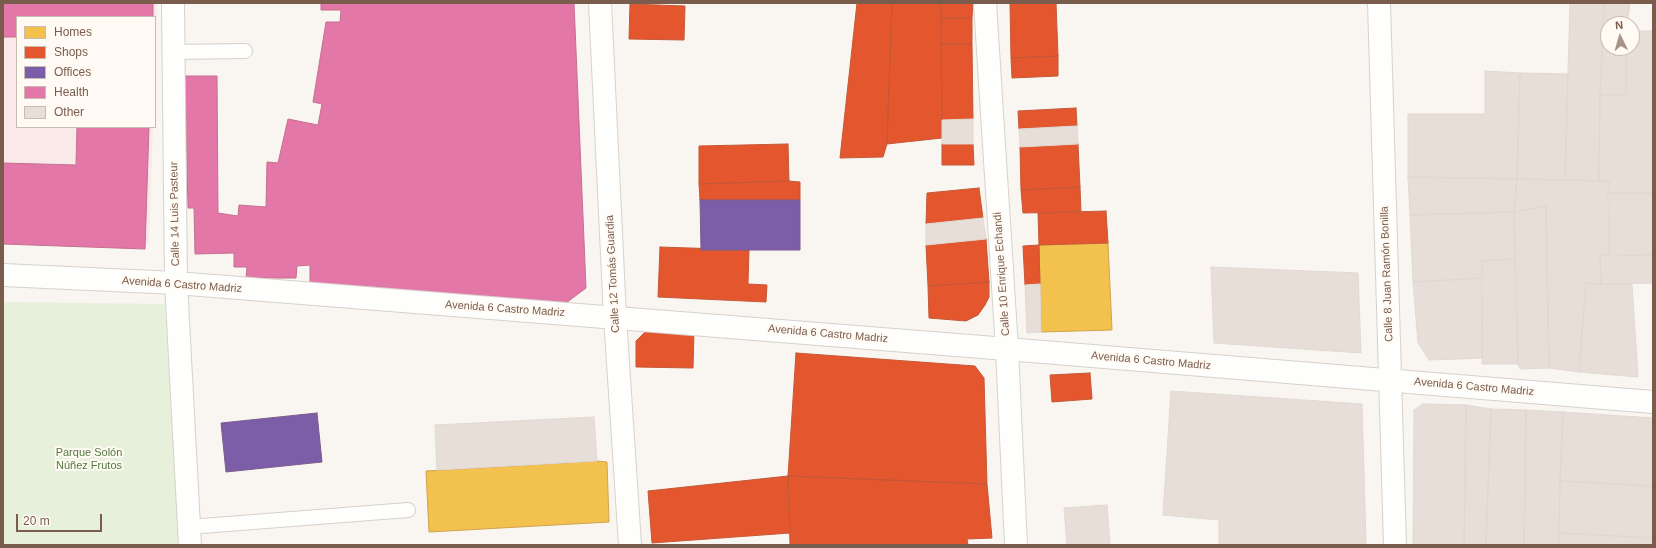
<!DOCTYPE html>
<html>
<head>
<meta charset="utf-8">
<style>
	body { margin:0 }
	#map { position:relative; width:1656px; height:548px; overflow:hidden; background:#f9f5f0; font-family:Arial,sans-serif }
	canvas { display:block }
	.frame { position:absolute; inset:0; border:4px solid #7a5c4d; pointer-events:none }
	.legend { position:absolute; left:16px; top:16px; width:140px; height:112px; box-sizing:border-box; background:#fffaf3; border:1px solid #cabbb1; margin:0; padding:5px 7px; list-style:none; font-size:12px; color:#7a5c4d }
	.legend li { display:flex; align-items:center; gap:8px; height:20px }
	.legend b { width:20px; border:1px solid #cabbb1 }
	.north { position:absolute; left:1600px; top:16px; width:40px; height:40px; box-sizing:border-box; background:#fffaf3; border:1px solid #cabbb1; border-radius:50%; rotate:355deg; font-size:11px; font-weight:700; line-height:16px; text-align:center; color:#7a5c4d }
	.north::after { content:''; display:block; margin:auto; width:14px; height:18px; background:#a69286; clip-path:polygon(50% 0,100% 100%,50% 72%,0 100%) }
	.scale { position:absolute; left:16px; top:514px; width:86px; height:18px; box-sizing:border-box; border:2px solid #7a5c4d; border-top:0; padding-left:5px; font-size:12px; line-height:14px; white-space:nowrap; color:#7a5c4d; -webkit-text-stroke:3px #fffaf3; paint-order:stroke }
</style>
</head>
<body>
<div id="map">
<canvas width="1656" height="548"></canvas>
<div class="frame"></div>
<ul class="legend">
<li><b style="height:11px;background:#f2c14e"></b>Homes</li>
<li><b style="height:11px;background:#e4572e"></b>Shops</li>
<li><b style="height:11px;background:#7b5ea7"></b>Offices</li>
<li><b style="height:11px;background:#e377a8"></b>Health</li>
<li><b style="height:11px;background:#e6ded7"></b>Other</li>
</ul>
<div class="north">N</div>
<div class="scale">20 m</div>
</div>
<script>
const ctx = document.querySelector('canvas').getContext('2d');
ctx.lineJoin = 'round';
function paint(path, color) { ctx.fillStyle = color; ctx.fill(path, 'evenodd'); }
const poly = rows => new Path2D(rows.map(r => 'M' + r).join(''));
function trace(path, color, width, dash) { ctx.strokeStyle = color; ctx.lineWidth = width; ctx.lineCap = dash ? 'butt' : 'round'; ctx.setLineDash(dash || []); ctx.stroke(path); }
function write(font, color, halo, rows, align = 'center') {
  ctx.font = font + ' Arial,sans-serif'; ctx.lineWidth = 4; ctx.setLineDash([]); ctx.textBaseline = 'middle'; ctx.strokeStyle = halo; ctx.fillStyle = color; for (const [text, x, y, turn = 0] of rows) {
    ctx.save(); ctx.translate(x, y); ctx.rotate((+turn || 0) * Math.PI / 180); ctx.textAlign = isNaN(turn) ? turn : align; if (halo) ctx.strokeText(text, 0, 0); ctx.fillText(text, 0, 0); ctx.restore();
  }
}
const medical = poly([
	[3,3,157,3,155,65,155,17,17,17,17,127,153,127,149,243,3,237]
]);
const green = poly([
	[3,302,165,304,179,545,3,545]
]);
const homes = poly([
	[1108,243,1112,330,1041,332,1039,245,1108,243],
	[597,461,607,462,609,522,429,532,426,471,597,461]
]);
const shops = poly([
	[857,3,892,3,887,144,883,157,840,158,857,3],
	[892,3,941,3,942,138,887,144,892,3],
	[941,3,973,3,972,18,941,18,941,3],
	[1010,3,1056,3,1058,56,1011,58,1010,3],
	[630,4,685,6,684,40,629,39,630,4],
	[941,18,972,18,972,44,941,44,941,18],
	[941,44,972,44,973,119,942,120,941,44],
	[1058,56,1058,76,1012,78,1011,58,1058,56],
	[1076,108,1077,126,1019,129,1018,111,1076,108],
	[788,144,789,181,699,184,699,146,788,144],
	[942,144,973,144,974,165,942,165,942,144],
	[1078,144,1080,187,1021,190,1020,147,1078,144],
	[789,181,800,182,800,200,700,200,699,184,789,181],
	[1080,187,1081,212,1023,213,1021,190,1080,187],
	[979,188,983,218,926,224,927,193,979,188],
	[1106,211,1108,243,1039,245,1038,213,1106,211],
	[986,239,989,282,928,286,926,245,986,239],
	[1039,245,1040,284,1025,285,1023,246,1039,245],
	[660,247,749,250,748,284,767,285,766,302,658,297,660,247],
	[989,282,989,297,985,305,978,315,966,321,929,318,928,286,989,282],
	[646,331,694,331,693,368,636,367,636,341,646,331],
	[796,353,975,366,984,378,987,484,788,476,796,353],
	[1090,373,1092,399,1052,402,1050,375,1090,373],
	[788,476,790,533,652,543,648,491,788,476],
	[788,476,987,484,992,538,967,539,968,545,790,545,788,476]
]);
const offices = poly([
	[700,200,800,200,800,250,701,250,700,200],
	[317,413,322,462,226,472,221,423,317,413]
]);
const health = poly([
	[3,3,153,3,153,17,17,17,17,37,3,37,3,3],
	[321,3,574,3,586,288,566,303,449,296,310,283,310,265,297,266,296,278,246,278,247,267,234,267,234,253,195,254,194,208,188,208,185,76,217,76,218,213,238,216,239,205,266,207,267,162,278,163,288,119,318,125,322,104,313,102,326,22,340,22,341,10,321,10,321,3],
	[77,127,149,127,145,249,3,244,3,163,76,165,77,127]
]);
const building = poly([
	[1570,3,1604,3,1600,95,1599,181,1565,180,1570,3],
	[1604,3,1630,3,1627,24,1608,24,1608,48,1626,48,1626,95,1600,95,1604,3],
	[1632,31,1653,31,1653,193,1608,193,1609,181,1599,181,1600,95,1626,95,1626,48,1632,48,1632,31],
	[1485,71,1520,73,1517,179,1408,177,1408,114,1485,114,1485,71],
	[1520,73,1568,74,1565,180,1517,179,1520,73],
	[973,119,973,144,942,144,942,120,973,119],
	[1077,126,1078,144,1020,147,1019,129,1077,126],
	[1408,177,1517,179,1514,212,1410,215,1408,177],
	[1517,179,1609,181,1609,256,1600,255,1601,284,1586,283,1579,372,1549,368,1546,206,1514,212,1517,179],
	[1608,193,1653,193,1653,255,1609,256,1608,193],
	[1546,206,1549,368,1520,369,1518,364,1514,212,1546,206],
	[1514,212,1515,259,1482,261,1483,278,1413,282,1410,215,1514,212],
	[983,218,986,239,926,245,926,224,983,218],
	[1600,255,1653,255,1653,283,1601,284,1600,255],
	[1515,259,1518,364,1482,364,1482,261,1515,259],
	[1211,267,1358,273,1361,353,1214,343,1211,267],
	[1483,278,1482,358,1429,360,1418,343,1413,282,1483,278],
	[1586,283,1601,284,1632,284,1638,377,1579,372,1586,283],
	[1040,284,1041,332,1027,333,1025,285,1040,284],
	[1171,391,1362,404,1366,545,1219,545,1219,520,1163,515,1171,391],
	[1423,404,1466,405,1464,545,1413,545,1414,410,1423,404],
	[1466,405,1491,409,1486,545,1464,545,1466,405],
	[1491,409,1526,410,1524,545,1486,545,1491,409],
	[1526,410,1563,412,1560,481,1559,545,1524,545,1526,410],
	[1563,412,1653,418,1653,486,1560,481,1563,412],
	[594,417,597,461,437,470,435,425,594,417],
	[1560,481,1653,486,1653,538,1559,533,1560,481],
	[1107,505,1110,545,1067,545,1064,508,1107,505],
	[1559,533,1653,538,1653,545,1559,545,1559,533]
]);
const lane = poly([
	[172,52,245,51],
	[189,527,408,510]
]);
const street = poly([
	[173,3,176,283,190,545],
	[1379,3,1395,545],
	[3,275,176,283,1007,349,1653,402]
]);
const secondary = poly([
	[600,3,615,317,630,545],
	[985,3,1007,349,1016,545]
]);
const streetNames = [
	["Calle 14 Luis Pasteur",175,214,-91],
	["Calle 12 Tomás Guardia",613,274,-93],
	["Calle 10 Enrique Echandi",1002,274,-94],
	["Calle 8 Juan Ramón Bonilla",1387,274,-92],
	["Avenida 6 Castro Madriz",182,285,4],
	["Avenida 6 Castro Madriz",505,309,4],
	["Avenida 6 Castro Madriz",828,334,5],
	["Avenida 6 Castro Madriz",1151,361,5],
	["Avenida 6 Castro Madriz",1474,387,5]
];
const parkNames = [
	["Parque Solón",89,453],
	["Núñez Frutos",89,466]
];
paint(medical, '#fae9e9');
paint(green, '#e7f0db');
paint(homes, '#f2c14e');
trace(homes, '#cea34e', 1);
paint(shops, '#e4572e');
trace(shops, '#c45837', 1);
paint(offices, '#7b5ea7');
trace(offices, '#7b5d8c', 1);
paint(health, '#e377a8');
trace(health, '#c46f8d', 1);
paint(building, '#e6ded7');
trace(building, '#e2d8d2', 1);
trace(lane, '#d7d1cb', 16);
trace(street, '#d7d1cb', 24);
trace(secondary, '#d9d2cb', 24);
trace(lane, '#fefefd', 14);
trace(street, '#fefefd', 22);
trace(secondary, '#fefefd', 22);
write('11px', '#7a5c4d', '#fffaf3', streetNames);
write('11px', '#537a41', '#fffaf3', parkNames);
</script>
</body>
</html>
